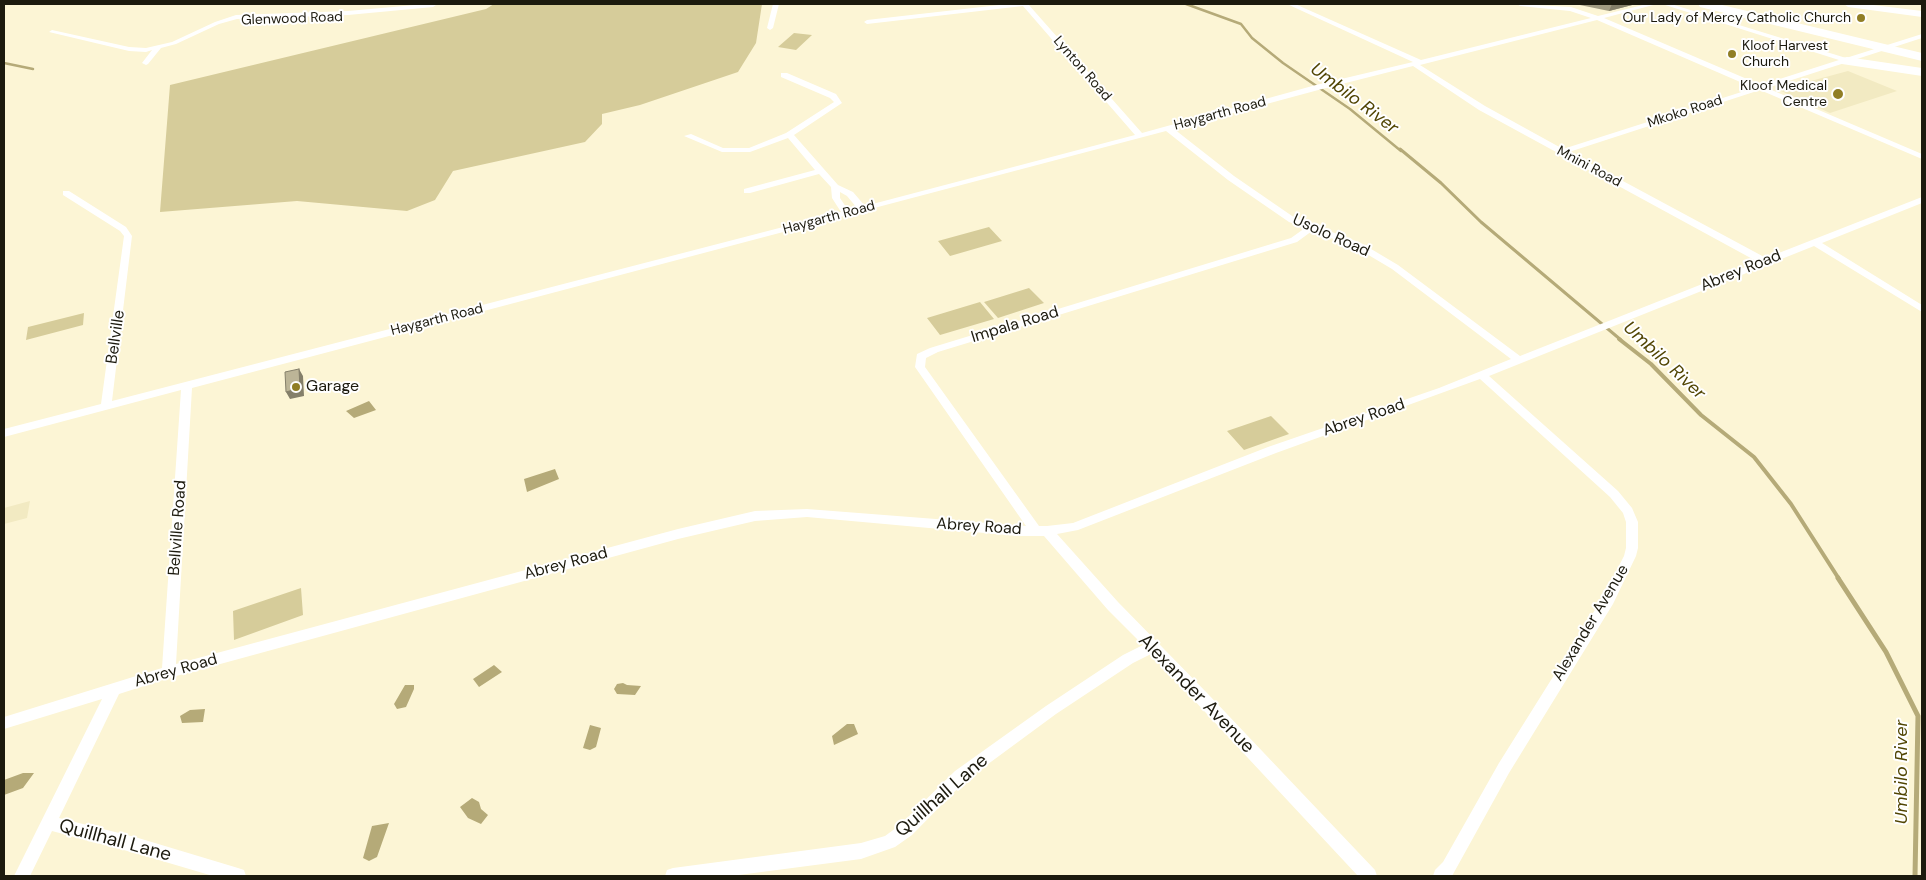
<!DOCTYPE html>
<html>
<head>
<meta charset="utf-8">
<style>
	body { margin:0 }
	#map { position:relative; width:1926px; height:880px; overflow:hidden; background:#fcf5d5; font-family:"DM Sans",sans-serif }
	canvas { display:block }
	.frame { position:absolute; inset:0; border:5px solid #1c1a0e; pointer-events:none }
</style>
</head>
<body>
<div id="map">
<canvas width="1926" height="880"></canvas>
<div class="frame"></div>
</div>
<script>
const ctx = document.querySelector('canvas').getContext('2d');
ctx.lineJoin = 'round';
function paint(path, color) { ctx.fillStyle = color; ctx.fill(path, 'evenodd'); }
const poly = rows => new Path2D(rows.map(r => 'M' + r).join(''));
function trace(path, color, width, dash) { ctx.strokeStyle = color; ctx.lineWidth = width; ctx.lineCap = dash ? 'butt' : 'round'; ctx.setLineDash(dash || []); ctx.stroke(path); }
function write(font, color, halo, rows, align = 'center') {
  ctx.font = font + ' "DM Sans",sans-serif'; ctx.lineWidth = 4; ctx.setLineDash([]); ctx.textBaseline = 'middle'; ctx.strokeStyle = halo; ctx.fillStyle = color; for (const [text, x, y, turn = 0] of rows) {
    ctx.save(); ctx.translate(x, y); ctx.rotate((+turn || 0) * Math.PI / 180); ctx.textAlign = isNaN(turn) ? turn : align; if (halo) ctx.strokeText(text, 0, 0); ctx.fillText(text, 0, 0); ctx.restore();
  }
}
const built = poly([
	[1848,71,1897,91,1830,113,1781,91,1781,89],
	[30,501,27,518,4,524,4,508]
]);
const green = poly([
	[494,4,762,4,756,43,738,72,640,105,602,114,602,124,585,142,453,171,435,200,407,211,297,201,160,212,170,85,486,9],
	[794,33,812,35,796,50,778,47],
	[989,227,1002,241,950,256,938,241],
	[1029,288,1044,303,998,318,984,302],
	[980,302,994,319,940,335,927,318],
	[84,313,83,325,26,340,28,327],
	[1271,416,1289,434,1244,450,1227,431],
	[301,588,303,615,234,640,233,611]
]);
const water = poly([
	[369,401,376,410,354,418,346,411],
	[555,469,559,479,527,492,524,479],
	[494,665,502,672,479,687,473,679],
	[623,683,627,685,641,686,635,695,617,694,614,689,617,684],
	[405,685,414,685,414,689,406,707,397,709,394,704],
	[205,709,203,722,182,723,180,716,190,710],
	[847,724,854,724,858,734,834,745,832,736],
	[590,725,601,728,596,747,590,750,583,748],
	[23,773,34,773,23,788,4,795,4,780],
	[472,798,479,802,481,809,488,815,481,824,468,818,460,807],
	[389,823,377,857,369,861,363,858,372,826]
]);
const streamFar3 = poly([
	[1186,4,1241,24,1252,38,1283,63,1350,109,1401,151],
	[4,63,33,69]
]);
const streamFar2 = poly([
	[1400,149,1441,183,1481,222,1621,340]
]);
const streamFar1 = poly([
	[1619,339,1651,364,1701,415,1754,457,1791,504,1839,579]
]);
const stream = poly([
	[1838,578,1886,652,1918,716,1915,876]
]);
const minor = poly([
	[426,4,436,5,433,7,348,15,237,19,219,24,176,44,161,48,148,64,146,65,142,63,152,50,146,52,129,51,49,32,52,30,129,47,146,48,172,42,215,22,236,15,348,11,426,4],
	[773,4,779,4,773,28,770,30,767,28,773,4],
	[1008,4,1028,4,1142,133,1316,85,1413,62,1287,4,1295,4,1421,60,1591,18,1570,11,1520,6,1517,4,1571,7,1598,16,1647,4,1657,4,1604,18,1761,85,1839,60,1662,4,1671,4,1846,58,1922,34,1922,38,1767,88,1922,154,1922,159,1760,90,1569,152,1766,258,1922,197,1922,203,1822,243,1922,305,1922,312,1814,246,1489,376,1618,491,1632,508,1638,522,1638,548,1636,556,1613,604,1509,773,1452,876,1433,876,1435,870,1443,862,1499,763,1603,597,1624,556,1626,548,1626,522,1623,513,1610,497,1480,379,1276,453,1078,530,1057,534,1118,602,1208,694,1375,870,1377,876,1358,876,1151,654,1133,663,1056,714,965,781,912,835,895,847,861,859,731,876,665,876,667,870,673,868,861,843,885,836,900,825,955,771,1046,706,1123,655,1143,645,1108,610,1044,536,1018,536,807,517,755,521,678,539,169,678,119,694,59,818,135,837,238,868,244,870,246,876,213,876,135,853,52,831,30,876,14,876,102,699,4,729,4,717,162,668,181,390,4,437,4,429,101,404,124,236,120,231,63,195,63,191,69,191,126,227,132,236,112,401,841,212,832,198,831,187,819,174,750,193,744,193,744,189,815,170,788,138,750,152,722,152,684,136,691,134,723,148,749,148,786,133,834,102,830,98,781,77,781,73,787,73,836,94,842,103,794,135,838,185,853,192,865,206,1135,135,1023,6,867,24,864,22,867,20,1008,4],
	[1597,20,1754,88,1563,149,1485,106,1420,65,1597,20],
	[1413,66,1479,110,1758,262,1520,356,1398,265,1361,243,1295,218,1234,176,1174,129,1322,89,1413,66],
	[1166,131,1228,180,1289,222,1305,228,1291,238,930,348,917,354,915,367,1026,526,807,509,755,511,678,529,176,664,192,388,1166,131],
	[840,192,847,196,857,208,848,210,840,198,840,192],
	[1312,231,1355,247,1392,269,1511,359,1439,388,1268,447,1073,523,1047,526,1039,526,925,367,926,358,938,352,1297,242,1312,231]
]);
const tertiary = poly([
	[1844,4,1865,4,1922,11,1922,17,1848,7,1844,4]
]);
const motorway = poly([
	[1698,4,1718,4,1922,53,1922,61,1700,7,1698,4],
	[1847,57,1922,68,1922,76,1842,64,1840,61,1842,58,1847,57]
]);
const wall = poly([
	[1575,4,1636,4,1609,11]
]);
const shadedWall = poly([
	[1612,4,1636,4,1609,11],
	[299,369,303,376,304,396,290,399,286,392]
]);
const building = poly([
	[299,369,300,388,286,392,285,372,299,369]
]);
const markers = [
	[1861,18,5,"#907e25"],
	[1732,54,5,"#907e25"],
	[1838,94,6,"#907e25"],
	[296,387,5,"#907e25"]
];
const farPoinames = [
	["Our Lady of Mercy Catholic Church",1851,18],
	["Kloof Harvest",1742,46,"left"],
	["Church",1742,62,"left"],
	["Kloof Medical",1827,86],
	["Centre",1827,102]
];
const farStreetnames = [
	["Glenwood Road",292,19,-2],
	["Lynton Road",1082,69,49],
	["Mkoko Road",1685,112,-18],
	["Haygarth Road",1220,114,-15],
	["Mnini Road",1589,167,28],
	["Haygarth Road",829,218,-15],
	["Haygarth Road",437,320,-14]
];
const streetNames = [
	["Usolo Road",1331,236,24],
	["Abrey Road",1741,271,-22],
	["Impala Road",1015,325,-17],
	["Bellville",116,337,-82],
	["Abrey Road",1364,418,-19],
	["Abrey Road",979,527,4],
	["Bellville Road",178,528,-86],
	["Abrey Road",566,564,-15],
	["Alexander Avenue",1591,623,-59],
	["Abrey Road",176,671,-16]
];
const poiNames = [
	["Garage",306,387]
];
const waterNames = [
	["Umbilo River",1354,99,37],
	["Umbilo River",1664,361,43],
	["Umbilo River",1902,772,-90]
];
const nearStreetnames = [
	["Alexander Avenue",1196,694,46],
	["Quillhall Lane",942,796,-41],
	["Quillhall Lane",115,841,15]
];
paint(built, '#f2eac2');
paint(green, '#d6cc9a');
paint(water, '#b5aa78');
trace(streamFar3, '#b5aa78', 2.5);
trace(streamFar2, '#b5aa78', 3);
trace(streamFar1, '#b5aa78', 4);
trace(stream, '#b5aa78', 5);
paint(minor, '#fff');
paint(tertiary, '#fff');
paint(motorway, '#fff');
paint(wall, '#a29c82');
paint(shadedWall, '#847f6a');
paint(building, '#bcb597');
trace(building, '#847f6a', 1);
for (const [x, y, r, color] of markers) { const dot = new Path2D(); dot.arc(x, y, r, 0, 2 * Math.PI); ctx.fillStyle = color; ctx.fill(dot); trace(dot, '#fff', 2); }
write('14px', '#1c1a0e', '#fff', farPoinames, 'right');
write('14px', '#1c1a0e', '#fff', farStreetnames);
write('16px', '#1c1a0e', '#fff', streetNames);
write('16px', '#1c1a0e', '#fff', poiNames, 'left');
write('italic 18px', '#514503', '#fff', waterNames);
write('19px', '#1c1a0e', '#fff', nearStreetnames);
</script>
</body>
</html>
